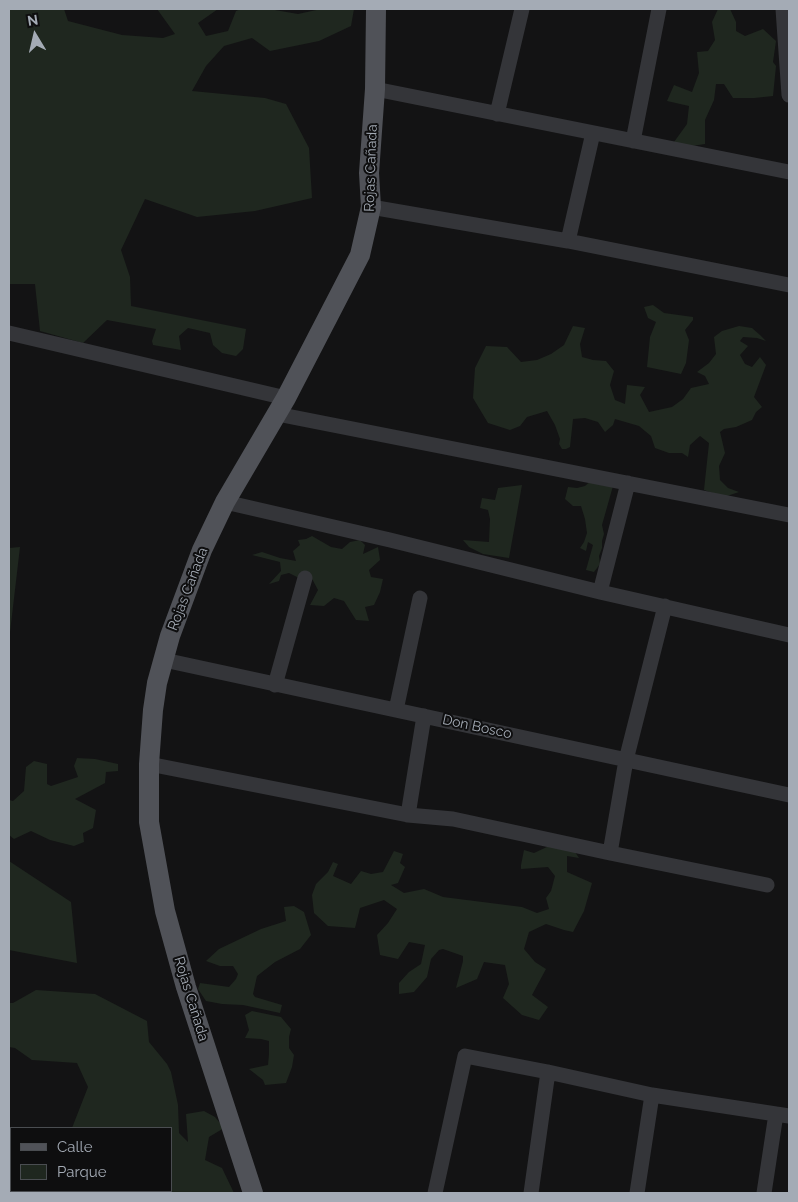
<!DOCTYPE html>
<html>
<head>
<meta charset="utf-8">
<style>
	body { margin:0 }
	#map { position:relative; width:798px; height:1202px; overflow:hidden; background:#131314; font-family:Raleway,sans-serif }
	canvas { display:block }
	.frame { position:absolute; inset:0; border:10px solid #a4abb5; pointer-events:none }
	.legend { position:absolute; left:10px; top:1127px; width:162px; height:65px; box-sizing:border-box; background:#0e0e0f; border:1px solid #4a4d51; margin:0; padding:6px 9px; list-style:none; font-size:15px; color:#a4abb5 }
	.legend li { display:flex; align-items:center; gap:10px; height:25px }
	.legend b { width:25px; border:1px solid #4a4d51 }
	.north { position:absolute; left:10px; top:10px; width:50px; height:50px; -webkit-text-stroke:4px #0e0e0f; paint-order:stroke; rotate:351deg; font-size:14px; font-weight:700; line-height:20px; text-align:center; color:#a4abb5 }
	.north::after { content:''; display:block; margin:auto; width:18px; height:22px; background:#a4abb5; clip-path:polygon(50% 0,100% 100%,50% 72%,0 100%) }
</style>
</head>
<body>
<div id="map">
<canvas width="798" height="1202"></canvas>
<div class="frame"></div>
<ul class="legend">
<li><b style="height:6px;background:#505258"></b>Calle</li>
<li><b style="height:14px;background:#1f271f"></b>Parque</li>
</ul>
<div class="north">N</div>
</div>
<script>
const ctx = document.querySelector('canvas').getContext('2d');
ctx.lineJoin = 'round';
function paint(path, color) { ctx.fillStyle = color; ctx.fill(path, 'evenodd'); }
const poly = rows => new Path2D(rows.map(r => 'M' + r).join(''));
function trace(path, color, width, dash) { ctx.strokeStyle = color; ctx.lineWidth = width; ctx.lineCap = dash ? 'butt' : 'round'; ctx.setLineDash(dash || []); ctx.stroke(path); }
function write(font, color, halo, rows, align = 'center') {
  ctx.font = font + ' Raleway,sans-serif'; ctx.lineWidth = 4; ctx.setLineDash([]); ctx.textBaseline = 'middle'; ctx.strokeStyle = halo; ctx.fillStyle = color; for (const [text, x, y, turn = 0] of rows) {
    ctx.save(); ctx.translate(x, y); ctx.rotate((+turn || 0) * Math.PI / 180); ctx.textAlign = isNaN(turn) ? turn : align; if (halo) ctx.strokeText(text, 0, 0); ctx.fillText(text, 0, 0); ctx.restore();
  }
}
const green = poly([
	[9,9,64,9,68,21,122,35,163,38,175,34,157,9,218,9,198,23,206,36,228,31,236,11,241,9,269,9,298,14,321,9,354,9,351,26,319,41,270,51,252,38,224,46,206,66,192,91,265,98,286,104,309,148,312,198,255,211,197,217,145,199,121,250,130,277,131,306,246,329,243,349,236,356,222,353,213,345,210,333,188,328,179,336,181,350,153,345,152,341,156,329,107,320,83,343,40,331,35,284,9,284],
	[718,9,730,9,736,22,736,31,745,36,763,29,776,41,773,62,776,66,773,96,754,98,733,98,724,84,716,84,714,100,705,120,705,144,685,147,674,142,687,124,689,106,667,101,674,85,692,92,699,73,697,52,708,51,715,40,712,22],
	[653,305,664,313,693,317,693,320,685,330,689,340,686,363,681,374,647,367,650,337,656,322,648,318,644,307],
	[573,326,585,328,580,344,582,357,593,360,606,361,614,371,610,385,615,400,625,404,627,385,645,387,640,395,649,412,672,407,683,399,691,388,709,384,705,376,697,372,709,363,716,354,714,337,722,331,739,326,752,328,760,335,766,341,757,338,743,337,740,341,748,346,740,355,745,364,752,367,760,357,766,365,754,397,762,407,756,412,752,420,736,427,724,429,720,432,725,453,719,466,720,480,728,488,739,492,724,497,704,490,709,443,700,436,690,445,688,457,682,453,669,453,655,448,651,436,639,426,615,419,613,425,605,432,598,422,585,418,573,419,570,447,566,449,562,449,559,444,560,439,555,425,547,411,527,417,520,426,510,430,488,423,473,398,475,368,486,346,507,347,521,362,537,360,551,354,564,345],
	[594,478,613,486,602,525,604,534,602,541,602,548,599,556,600,564,594,572,586,570,593,545,588,542,586,551,580,548,584,542,587,533,585,519,581,506,573,506,565,499,568,487,577,488,585,486],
	[522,485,509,558,483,554,469,547,463,540,489,542,490,519,488,510,480,508,482,498,495,500,498,488],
	[312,536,331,547,342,549,350,542,360,540,365,545,363,554,378,547,380,560,369,570,371,577,383,579,380,592,374,605,365,607,369,621,356,620,344,601,334,598,324,606,310,605,318,590,310,575,303,580,289,573,281,575,279,581,269,584,281,571,280,562,252,555,262,552,280,558,296,561,293,551,300,545,298,540,306,539],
	[20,547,9,641,9,548],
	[77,758,95,759,118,764,118,771,106,772,105,783,75,799,96,810,93,828,83,833,84,842,74,846,50,840,31,831,14,839,9,835,9,800,13,801,24,791,26,767,34,761,47,764,47,784,51,786,78,777,74,766],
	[549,846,573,849,579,858,567,856,567,872,592,883,584,911,573,932,564,930,546,924,529,932,524,949,535,962,546,969,532,995,548,1007,539,1020,522,1015,503,998,509,984,505,965,484,962,477,979,456,988,463,961,463,956,443,949,439,950,431,959,427,977,414,992,399,994,399,983,409,972,421,964,425,945,409,942,398,959,380,955,377,935,388,923,397,909,384,900,360,908,355,928,328,926,314,913,312,895,316,884,328,872,333,862,338,864,333,876,351,884,361,871,371,874,383,872,394,851,403,854,400,863,405,867,398,883,391,885,404,893,424,889,443,897,522,907,537,913,549,909,546,898,551,891,555,876,548,867,521,869,521,865,524,850,534,853],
	[9,861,71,902,77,963,9,950],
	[294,906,304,912,311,935,300,949,275,962,257,976,253,994,255,997,282,1005,280,1013,243,1005,222,1004,206,1001,198,989,200,983,229,987,236,979,238,974,233,966,220,966,206,961,219,949,261,929,286,921,284,907],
	[36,990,95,994,147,1021,149,1042,167,1064,171,1072,178,1105,179,1133,188,1142,186,1114,204,1111,215,1117,224,1128,209,1137,205,1160,222,1168,234,1193,111,1193,98,1191,171,1191,171,1128,72,1128,88,1087,77,1063,32,1060,15,1048,9,1047,9,1003,13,1003],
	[252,1011,281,1017,291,1029,289,1037,289,1048,294,1055,292,1067,286,1083,265,1085,263,1080,249,1069,268,1065,269,1054,269,1041,261,1039,245,1038,249,1030,245,1015]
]);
const minor = poly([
	[783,9,789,95],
	[375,89,789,172],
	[497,114,522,9],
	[633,141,659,9],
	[371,207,568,241,789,285],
	[568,241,593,133],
	[9,333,286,398],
	[277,414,789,515],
	[225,502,390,540,600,592,789,635],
	[600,592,628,483],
	[164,660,789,795],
	[275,685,305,578],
	[396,710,420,598],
	[149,764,408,815,453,819,610,853,626,760,665,606],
	[408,815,424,716],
	[610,853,767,885],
	[435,1193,465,1056,548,1072,652,1095,789,1116],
	[531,1193,548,1072],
	[637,1193,652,1095],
	[764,1193,776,1114]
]);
const major = poly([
	[253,1193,186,987,165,911,149,822,149,764,153,710,157,683,170,636,202,550,225,502,286,398,360,255,371,207,369,173,375,89,376,9]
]);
const streetNames = [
	["Rojas Cañada",371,168,-88],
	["Rojas Cañada",188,589,-69],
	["Don Bosco",477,727,12],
	["Rojas Cañada",191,999,73]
];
paint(green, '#1f271f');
trace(minor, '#343539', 15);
trace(major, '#505258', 20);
write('14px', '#a4abb5', '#0e0e0f', streetNames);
</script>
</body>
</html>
